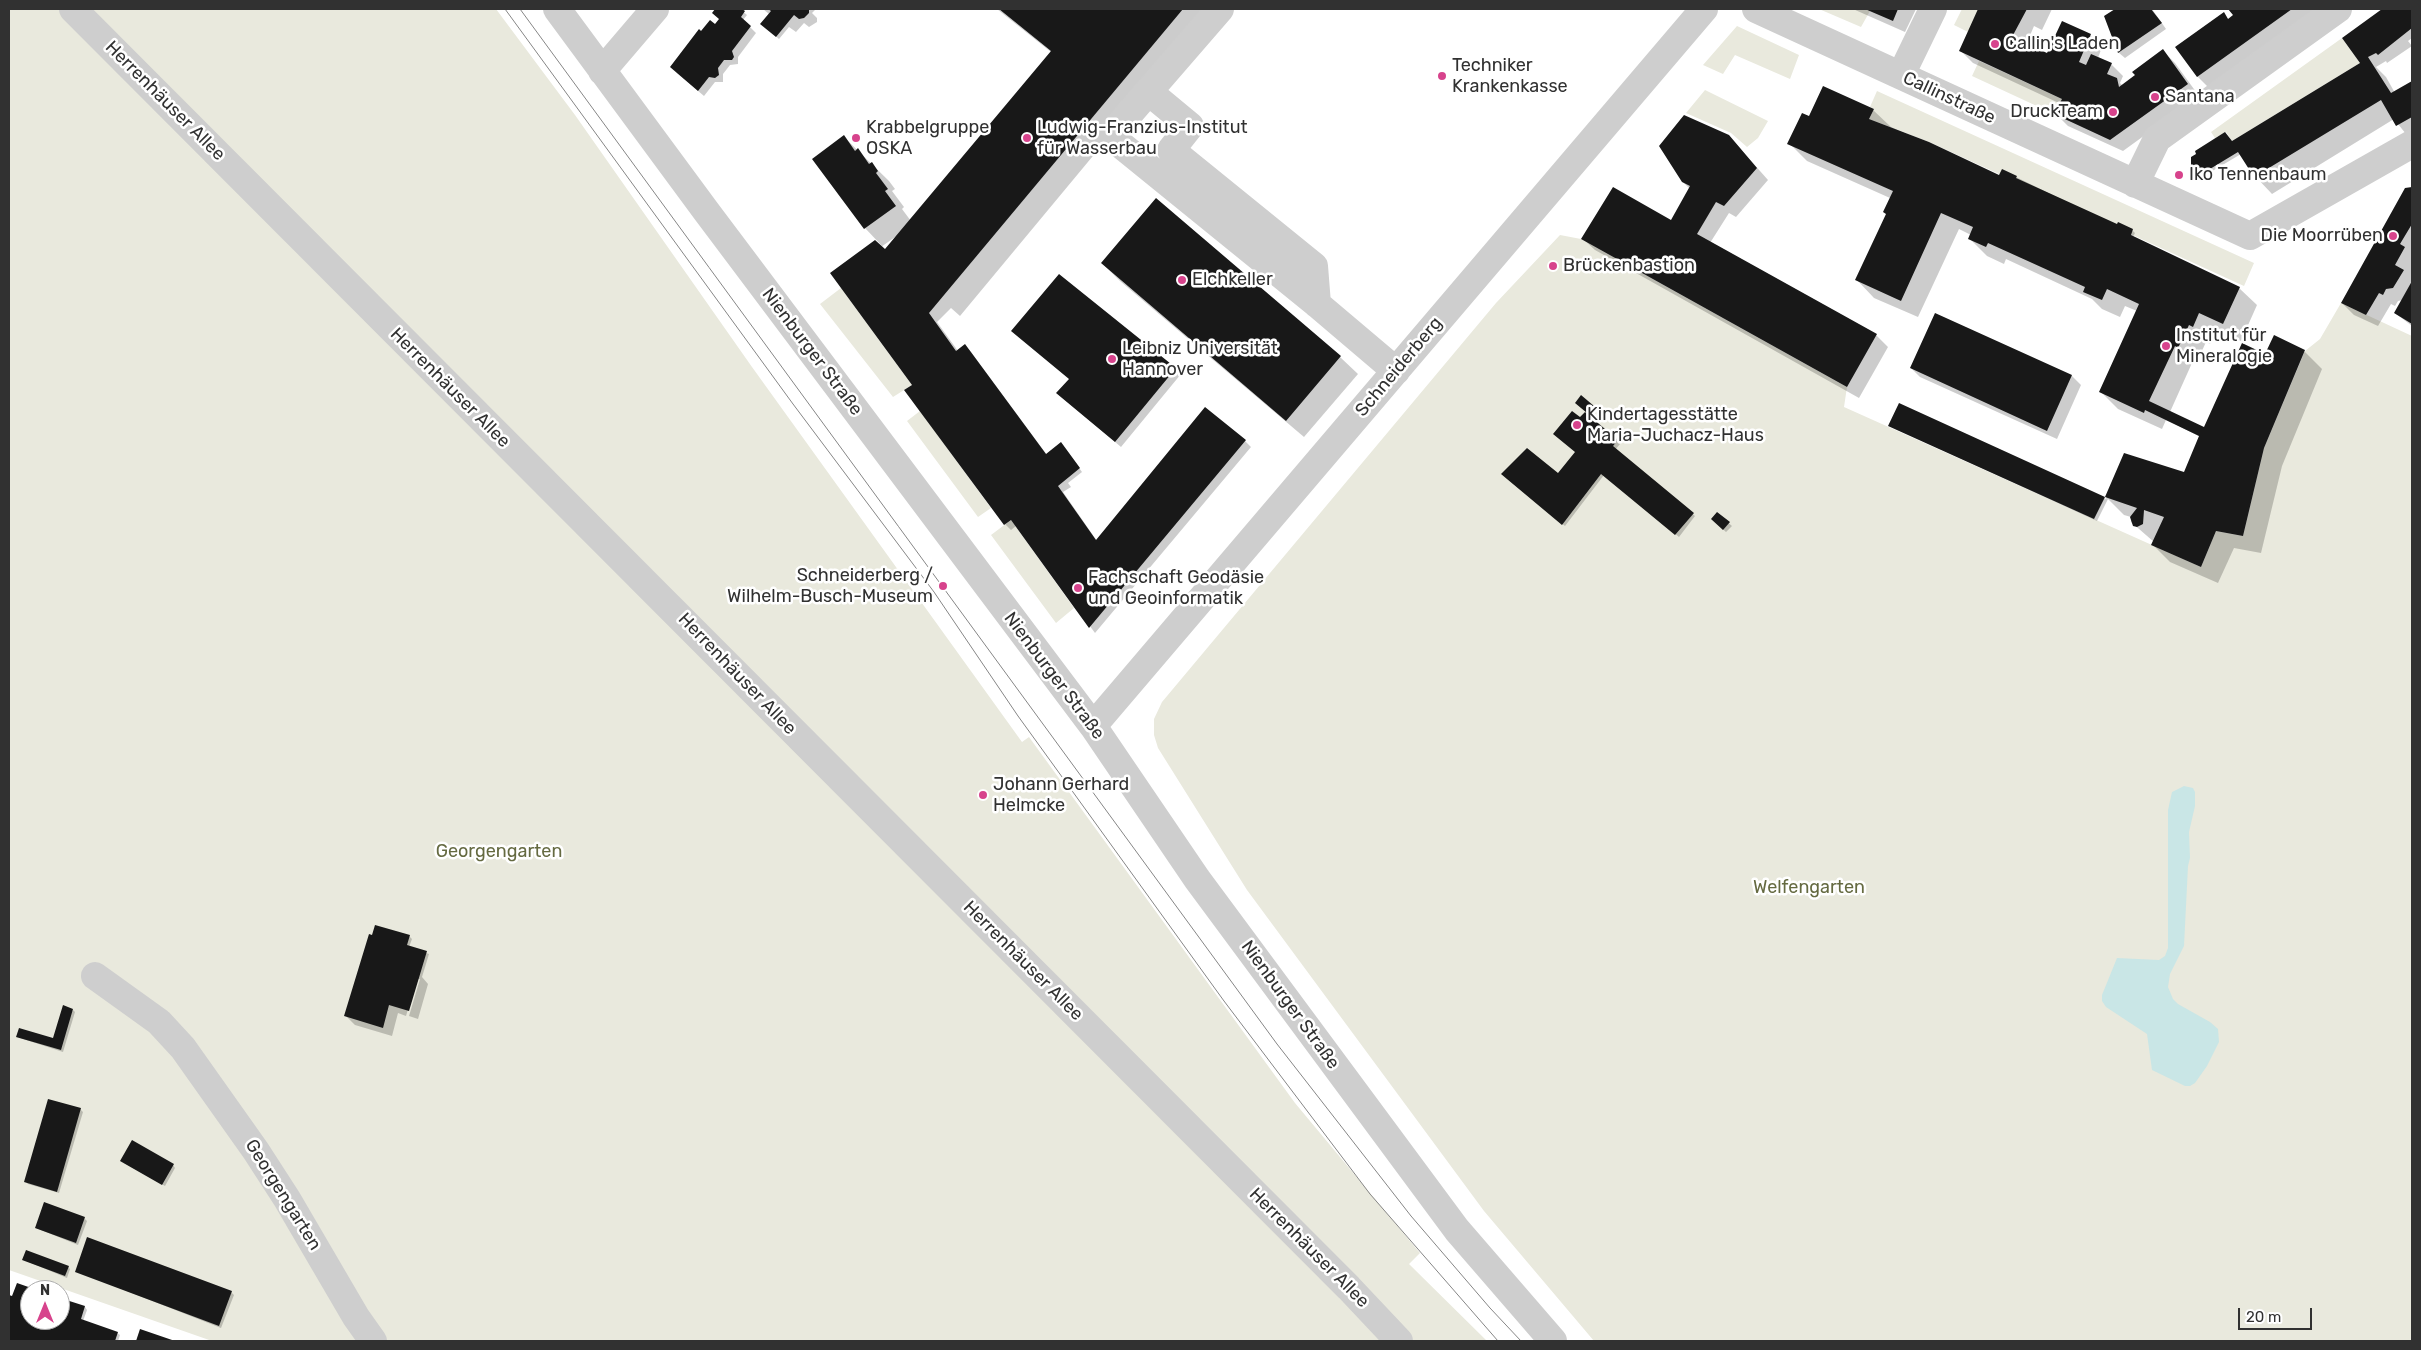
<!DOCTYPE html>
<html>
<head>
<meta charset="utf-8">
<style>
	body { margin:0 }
	#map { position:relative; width:2421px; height:1350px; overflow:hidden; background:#fff; font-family:Rubik,sans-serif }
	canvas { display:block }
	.frame { position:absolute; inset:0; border:10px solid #313131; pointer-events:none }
	.north { position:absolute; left:20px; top:1280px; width:50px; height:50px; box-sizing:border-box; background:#fff; border:1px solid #adadad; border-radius:50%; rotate:0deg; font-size:14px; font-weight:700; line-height:20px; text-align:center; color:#313131 }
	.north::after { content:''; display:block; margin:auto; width:18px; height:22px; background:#d7438c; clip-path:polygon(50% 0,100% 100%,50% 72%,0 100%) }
	.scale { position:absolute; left:2238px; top:1308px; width:74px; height:22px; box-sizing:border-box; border:2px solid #313131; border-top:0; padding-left:6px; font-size:15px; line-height:18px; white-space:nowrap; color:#313131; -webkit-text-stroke:4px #fff; paint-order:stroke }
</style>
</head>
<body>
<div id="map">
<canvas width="2421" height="1350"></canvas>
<div class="frame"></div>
<div class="north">N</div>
<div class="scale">20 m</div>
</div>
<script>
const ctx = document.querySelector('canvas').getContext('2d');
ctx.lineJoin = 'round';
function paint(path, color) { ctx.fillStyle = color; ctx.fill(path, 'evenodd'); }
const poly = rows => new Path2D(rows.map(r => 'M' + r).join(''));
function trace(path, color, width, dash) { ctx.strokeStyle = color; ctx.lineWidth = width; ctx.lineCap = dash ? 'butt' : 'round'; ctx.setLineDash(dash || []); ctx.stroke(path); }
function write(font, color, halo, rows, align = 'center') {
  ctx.font = font + ' Rubik,sans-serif'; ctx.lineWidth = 5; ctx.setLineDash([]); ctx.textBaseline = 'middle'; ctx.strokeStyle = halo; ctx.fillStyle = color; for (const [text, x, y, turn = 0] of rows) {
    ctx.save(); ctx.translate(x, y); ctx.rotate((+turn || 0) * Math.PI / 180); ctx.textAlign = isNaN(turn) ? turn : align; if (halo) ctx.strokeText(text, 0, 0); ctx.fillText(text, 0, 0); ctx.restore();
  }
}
const green = poly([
	[9,9,496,9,575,115,752,367,1022,742,1029,737,1295,1103,1420,1253,1409,1264,1487,1341,212,1341,9,1270],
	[1819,9,1866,9,1870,11,1861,27],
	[1962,9,1979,9,1968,32,1954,25],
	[1737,26,1799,55,1790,79,1735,55,1723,74,1703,65],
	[2342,38,2360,63,2232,141,2226,132,2215,138,2211,132],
	[1979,61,2062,99,2054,114,1972,76],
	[1705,90,1768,121,1758,138,1747,147,1731,133,1686,113],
	[1877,91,2254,263,2244,286,1929,142,1869,119,1874,109,1870,107],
	[1560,235,1581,239,1847,387,1844,407,2201,567,2216,531,2243,536,2264,448,2305,351,2320,339,2341,303,2412,336,2412,1341,1594,1341,1484,1211,1247,890,1158,748,1154,735,1154,719,1162,702,1496,303],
	[841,288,912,385,893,397,820,304],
	[920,411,991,508,978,517,907,421],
	[1011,520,1074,608,1056,623,991,535]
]);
const water = poly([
	[2184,786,2193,788,2195,792,2195,806,2189,832,2190,858,2188,866,2184,946,2170,974,2168,987,2173,999,2178,1004,2210,1022,2218,1029,2219,1042,2207,1066,2195,1083,2190,1086,2185,1086,2152,1070,2147,1034,2106,1007,2102,1001,2102,995,2117,958,2159,960,2165,956,2168,948,2168,810,2172,792]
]);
const shadow = poly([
	[717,9,740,9,747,15,743,20,756,33,738,57,738,64,730,65,723,74,723,82,715,82,704,96,677,73,701,32,715,26,721,19,713,13],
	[763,9,816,9,812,13,817,18,817,22,809,27,804,23,796,32,789,27,779,39,764,26,769,14],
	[997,9,1215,9,960,316,951,308,937,322,958,351,965,346,971,352,1047,455,1063,446,1082,472,1068,483,1071,487,1063,492,1097,541,1245,441,1251,447,1095,633,1016,526,1011,530,1005,524,913,385,882,246,865,228,814,159,844,137,889,181,895,189,892,191,904,207,902,209,911,221,1051,52],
	[898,235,891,256,881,247],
	[1853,9,1916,9,1905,32],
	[1980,9,2052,9,2042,30,2034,26,2026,45,2048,55,2090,35,2102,47,2098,58,2111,64,2123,76,2120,83,2123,86,2163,51,2175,63,2199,96,2123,151,2068,126,2056,114,2061,104,1973,63,1961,51],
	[2117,9,2152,9,2166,29,2125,58,2119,53,2105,17],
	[2229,9,2321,9,2215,94,2198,77,2177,48,2224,14,2229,20,2234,16],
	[2384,9,2412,9,2412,38,2408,41,2412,46,2387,63,2386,61,2376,67,2386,77,2395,93,2412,83,2412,130,2406,134,2394,119,2272,194,2255,176,2241,154,2209,173,2207,172,2202,174,2198,173,2192,167,2362,63,2344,39],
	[1873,110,1891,127,2000,176,2016,177,2118,227,2132,230,2135,233,2133,237,2239,288,2257,305,2241,341,2217,330,2210,344,2206,342,2196,364,2192,363,2170,412,2205,428,2266,356,2275,337,2305,352,2322,369,2282,466,2261,553,2234,548,2218,583,2170,562,2153,545,2154,542,2131,522,2131,517,2124,515,2108,499,2097,521,1890,426,1899,405,2106,499,2125,454,2184,473,2201,437,2166,420,2162,429,2118,409,2100,391,2137,311,2125,306,2120,317,2102,309,2092,299,2006,259,2004,264,1987,256,1969,238,1971,235,1959,229,1918,317,1874,298,1857,280,1887,215,1890,198,1807,161,1789,143,1810,118],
	[1729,136,1768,180,1736,217,1729,213,1710,243,1876,335,1888,347,1859,398,1595,250,1583,239,1672,221,1690,189,1683,182],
	[2412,188,2412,326,2395,313,2403,300,2398,301,2395,306,2391,304,2378,326,2354,315,2342,303,2406,190],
	[1102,263,1340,357,1358,374,1304,437,1120,281],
	[1936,314,2072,376,2081,385,2057,439,1920,377,1911,368],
	[1175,369,1181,374,1121,447,1064,399],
	[1582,397,1596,409,1589,417,1620,444,1615,450,1695,516,1679,537,1604,475,1565,526,1505,477,1558,475,1577,452,1580,419,1587,412],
	[1717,513,1732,526,1726,532,1712,519],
	[409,936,412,939,409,947,429,954,422,977,428,984,418,1019,409,1016,420,979,417,979,406,1016,398,1013,392,1036,355,1025,346,1016],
	[73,1010,75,1012,63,1052,17,1037,54,1039],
	[80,1109,83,1112,59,1193,28,1184,26,1182],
	[124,1163,173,1165,175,1168,165,1186],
	[84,1218,87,1221,78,1245,36,1228],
	[24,1260,68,1267,70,1269,67,1278],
	[76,1271,231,1292,234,1295,221,1328],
	[17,1284,34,1290,30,1290,30,1320,60,1320,60,1299,85,1307,87,1310,83,1321,117,1333,120,1335,118,1341,9,1341,9,1296,13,1298]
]);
const building = poly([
	[715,9,742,9,745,11,741,17,751,26,732,51,734,57,732,60,724,60,718,68,719,75,715,78,709,77,698,91,670,67,699,29,701,31,710,20,715,24,719,19,712,13],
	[768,9,809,9,809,13,804,18,799,19,794,15,776,37,760,24,771,11],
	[999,9,1183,9,929,313,956,351,965,344,1046,454,1061,442,1080,468,1058,486,1096,540,1205,407,1246,440,1089,628,1011,520,1004,525,904,390,912,385,830,273,875,240,885,249,1051,51],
	[1865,9,1898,9,1893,21],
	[1978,9,2027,9,2012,37,2047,53,2062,21,2091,34,2079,62,2086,65,2091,54,2112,63,2107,74,2117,78,2119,87,2135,75,2132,72,2163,49,2188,84,2110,140,2054,114,2062,99,1959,51],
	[2115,9,2151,9,2162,23,2118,53,2104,16],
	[2228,9,2292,9,2197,77,2175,47,2224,12,2228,19,2233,15],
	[2382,9,2412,9,2412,28,2378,55,2376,53,2368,57,2391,93,2412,81,2412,117,2396,126,2381,100,2254,177,2238,152,2205,172,2204,169,2199,172,2194,171,2191,167,2191,157,2196,154,2195,151,2225,132,2232,141,2360,63,2342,38],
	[1823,86,1874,109,1869,119,1929,142,1999,175,2002,169,2017,176,2016,178,2117,224,2118,222,2133,229,2131,235,2240,287,2223,324,2199,313,2193,327,2189,325,2178,348,2175,346,2149,401,2204,427,2242,343,2265,354,2274,335,2305,350,2264,448,2243,536,2216,531,2201,567,2151,545,2164,517,2144,510,2143,524,2137,527,2133,526,2130,517,2137,508,2105,497,2124,453,2184,472,2199,436,2145,410,2144,413,2099,392,2139,304,2107,289,2102,300,2083,292,2085,287,2030,262,1988,243,1986,247,1968,239,1973,227,1941,213,1901,301,1855,280,1886,214,1883,212,1893,191,1787,144,1802,113,1809,116],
	[1684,115,1729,135,1757,168,1724,206,1716,202,1697,234,1877,334,1847,387,1581,239,1613,187,1671,220,1690,186,1682,182,1659,146],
	[844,135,855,151,858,148,869,164,872,162,878,171,876,173,888,189,885,191,896,206,864,229,812,159],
	[2412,187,2412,224,2400,244,2405,247,2395,265,2404,270,2393,288,2386,289,2383,295,2379,293,2366,315,2341,303,2405,188],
	[1156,198,1341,356,1286,421,1101,263],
	[1059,274,1176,368,1115,442,1056,393,1069,379,1011,331],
	[2412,281,2412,324,2394,313],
	[1935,313,2072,375,2047,431,1910,368],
	[1581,395,1594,406,1587,413,1575,403],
	[1899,403,2105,497,2094,519,1888,426],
	[1572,411,1580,417,1585,412,1618,440,1613,446,1694,513,1675,535,1601,474,1562,525,1501,474,1527,448,1558,473,1575,452,1553,434],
	[1717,512,1730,522,1723,530,1711,519],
	[375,925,410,935,407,945,427,951,409,1011,389,1005,383,1028,344,1016,369,934,372,935],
	[63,1005,73,1009,61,1050,16,1037,19,1028,53,1038],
	[48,1099,81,1108,57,1192,24,1182],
	[132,1140,174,1164,162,1185,120,1161],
	[44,1202,85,1217,76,1243,35,1228],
	[87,1237,232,1291,219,1326,75,1272],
	[26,1250,69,1266,65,1276,22,1260],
	[17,1283,37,1290,30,1290,30,1320,60,1320,60,1298,85,1306,81,1319,118,1332,115,1341,9,1341,9,1295,12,1296],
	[140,1329,175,1341,136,1341]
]);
const minor = poly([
	[73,9,1349,1288,1399,1341],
	[557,9,706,211,1093,726,1197,879,1457,1230,1553,1341],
	[1220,9,1110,136,1317,304,1396,371],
	[1756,9,2250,236,2412,144],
	[602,71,655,9],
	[1901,75,1933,9],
	[1149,92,1190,126,1171,150,1314,266,1317,304],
	[2135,184,2157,139,2338,9],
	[1093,726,1704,9],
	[95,976,159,1022,183,1048,256,1151,287,1199,356,1317,373,1341]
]);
const tram = poly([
	[505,9,793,404,934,592,1018,716,1224,1001,1370,1194,1498,1341],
	[520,9,1277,1044,1411,1216,1490,1308,1521,1341]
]);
const markers = [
	[1995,44,5,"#d7438c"],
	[1442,76,5,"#d7438c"],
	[2155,97,5,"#d7438c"],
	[2113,112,5,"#d7438c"],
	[856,138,5,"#d7438c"],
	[1027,138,5,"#d7438c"],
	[2179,175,5,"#d7438c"],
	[2393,236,5,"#d7438c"],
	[1553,266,5,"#d7438c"],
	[1182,280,5,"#d7438c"],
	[2166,346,5,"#d7438c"],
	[1112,359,5,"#d7438c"],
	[1577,425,5,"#d7438c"],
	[943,586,5,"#d7438c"],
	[1078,588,5,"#d7438c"],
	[983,795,5,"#d7438c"]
];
const poiNames = [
	["Callin's Laden",2005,44],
	["Techniker",1452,66],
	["Krankenkasse",1452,87],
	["Santana",2165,97],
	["DruckTeam",2103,112,"right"],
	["Krabbelgruppe",866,128],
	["OSKA",866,149],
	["Ludwig-Franzius-Institut",1037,128],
	["für Wasserbau",1037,149],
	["Iko Tennenbaum",2189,175],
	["Die Moorrüben",2383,236,"right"],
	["Brückenbastion",1563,266],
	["Elchkeller",1192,280],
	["Institut für",2176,336],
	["Mineralogie",2176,357],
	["Leibniz Universität",1122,349],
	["Hannover",1122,370],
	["Kindertagesstätte",1587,415],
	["Maria-Juchacz-Haus",1587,436],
	["Schneiderberg /",933,576,"right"],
	["Wilhelm-Busch-Museum",933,597,"right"],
	["Fachschaft Geodäsie",1088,578],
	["und Geoinformatik",1088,599],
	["Johann Gerhard",993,785],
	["Helmcke",993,806]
];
const streetNames = [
	["Callinstraße",1949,98,25],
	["Herrenhäuser Allee",165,101,45],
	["Nienburger Straße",812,352,53],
	["Schneiderberg",1399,367,-50],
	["Herrenhäuser Allee",450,388,45],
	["Herrenhäuser Allee",737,674,46],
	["Nienburger Straße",1054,676,53],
	["Herrenhäuser Allee",1023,961,45],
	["Nienburger Straße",1290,1005,54],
	["Georgengarten",283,1195,58],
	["Herrenhäuser Allee",1309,1248,45]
];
const parkNames = [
	["Georgengarten",499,852],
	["Welfengarten",1809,888]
];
paint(green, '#e9e9dd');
paint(water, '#c9e6e6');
paint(shadow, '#0003');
paint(building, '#181818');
trace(minor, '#cecece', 28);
trace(tram, '#868686', 1);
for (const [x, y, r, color] of markers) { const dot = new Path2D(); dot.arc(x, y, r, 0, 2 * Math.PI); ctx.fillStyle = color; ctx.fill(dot); trace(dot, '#fff', 2); }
write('18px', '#313131', '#fff', poiNames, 'left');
write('18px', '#313131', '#fff', streetNames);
write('18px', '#656a41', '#fff', parkNames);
</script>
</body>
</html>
